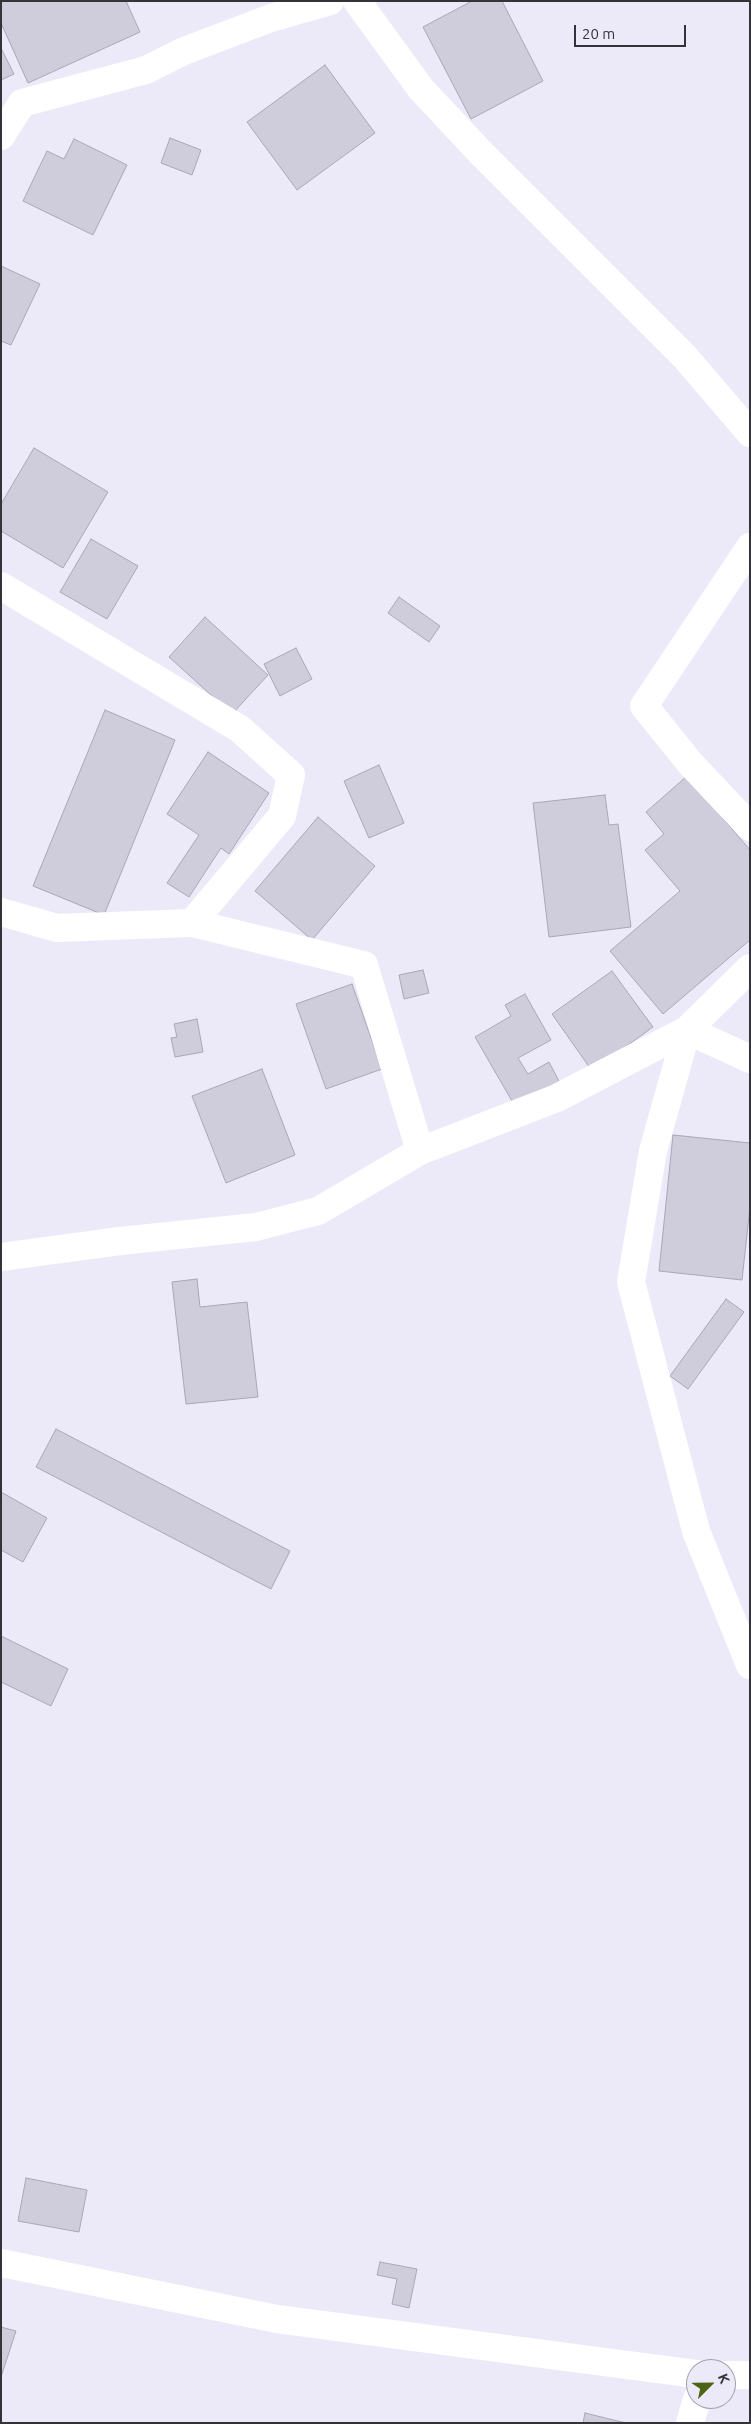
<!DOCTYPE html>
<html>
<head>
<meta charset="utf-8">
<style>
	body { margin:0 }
	#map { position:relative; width:751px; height:2424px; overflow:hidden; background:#eceaf9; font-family:Ubuntu,sans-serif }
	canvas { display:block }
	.frame { position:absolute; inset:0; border:2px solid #333339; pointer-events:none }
	.north { position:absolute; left:686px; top:2359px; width:50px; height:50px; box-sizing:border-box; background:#eceaf9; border:1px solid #a2a1ac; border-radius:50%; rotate:67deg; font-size:14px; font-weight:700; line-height:20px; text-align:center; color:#333339 }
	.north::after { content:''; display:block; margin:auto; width:18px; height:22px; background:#4c6514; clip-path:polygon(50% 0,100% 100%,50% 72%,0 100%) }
	.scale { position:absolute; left:574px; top:25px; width:112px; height:22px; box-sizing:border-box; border:2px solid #333339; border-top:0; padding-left:6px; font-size:15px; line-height:18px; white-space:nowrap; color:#333339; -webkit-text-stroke:4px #eceaf9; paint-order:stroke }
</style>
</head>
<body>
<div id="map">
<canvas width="751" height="2424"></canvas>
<div class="frame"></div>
<div class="north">K</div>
<div class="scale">20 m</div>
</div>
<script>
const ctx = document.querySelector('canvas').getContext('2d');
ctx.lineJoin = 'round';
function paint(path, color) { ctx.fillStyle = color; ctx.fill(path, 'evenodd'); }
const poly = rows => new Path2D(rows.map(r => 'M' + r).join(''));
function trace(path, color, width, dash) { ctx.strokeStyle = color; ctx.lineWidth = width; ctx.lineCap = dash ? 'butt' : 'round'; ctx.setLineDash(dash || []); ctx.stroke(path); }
const building = poly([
	[1,1,126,1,140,32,28,83,1,23,1,1],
	[472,1,502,1,543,81,471,119,423,27,472,1],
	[1,48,14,74,1,80,1,48],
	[325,65,375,133,297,190,247,122,325,65],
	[170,138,201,150,192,175,161,163,170,138],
	[74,139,127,165,93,235,23,201,47,151,64,159,74,139],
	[1,266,40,284,11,345,1,341,1,266],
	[34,448,108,492,63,568,1,531,1,504,34,448],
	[91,539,138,566,107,619,60,592,91,539],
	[399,597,440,626,429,642,388,613,399,597],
	[205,617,268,675,232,714,169,657,205,617],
	[296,648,312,679,280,696,264,664,296,648],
	[105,710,175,740,104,915,33,886,105,710],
	[208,752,269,793,229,854,221,848,189,897,167,883,199,835,167,814,208,752],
	[379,765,404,823,369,838,344,781,379,765],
	[687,776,750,850,750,940,663,1014,610,951,680,891,645,850,664,834,646,812,687,776],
	[605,795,609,825,618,824,631,927,549,937,533,803,605,795],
	[318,817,375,866,312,940,255,891,318,817],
	[423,970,429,993,404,999,399,975,423,970],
	[612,971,653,1027,592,1071,552,1014,612,971],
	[352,984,382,1069,326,1089,296,1004,352,984],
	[525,994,551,1040,518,1058,528,1074,549,1062,560,1083,516,1108,475,1037,511,1016,505,1005,525,994],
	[197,1019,203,1052,175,1057,171,1038,177,1037,174,1024,197,1019],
	[262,1069,295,1155,226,1183,192,1096,262,1069],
	[673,1135,750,1143,750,1207,742,1280,659,1271,673,1135],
	[197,1279,200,1307,247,1302,258,1397,186,1404,172,1282,197,1279],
	[726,1299,744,1312,688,1389,670,1376,726,1299],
	[56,1429,290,1551,271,1589,36,1467,56,1429],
	[1,1492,47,1518,23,1562,1,1550,1,1492],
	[1,1636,68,1669,51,1706,1,1682,1,1636],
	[26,2178,87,2190,79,2232,18,2221,26,2178],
	[380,2262,417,2269,409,2308,392,2304,397,2279,377,2275,380,2262],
	[1,2327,16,2331,1,2377,1,2327],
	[585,2413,626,2423,583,2423,585,2413]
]);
const minor = poly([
	[357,1,421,89,480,152,685,357,750,433],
	[1,136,22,103,146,70,184,51,271,18,330,1],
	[750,547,644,706,690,763,750,827],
	[1,586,240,729,291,775,282,816,192,923],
	[1,912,57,928,192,923,364,965,420,1151],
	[750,1059,687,1030,653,1151,631,1282,696,1531,750,1665],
	[1,1257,120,1241,256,1227,318,1211,420,1151,557,1098,687,1030,750,968],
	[1,2263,277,2319,696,2374],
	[726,2375,750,2375],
	[690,2423,697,2399]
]);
paint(building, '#cfcddc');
trace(building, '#a9a7b6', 1);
trace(minor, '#fff', 28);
</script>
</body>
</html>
